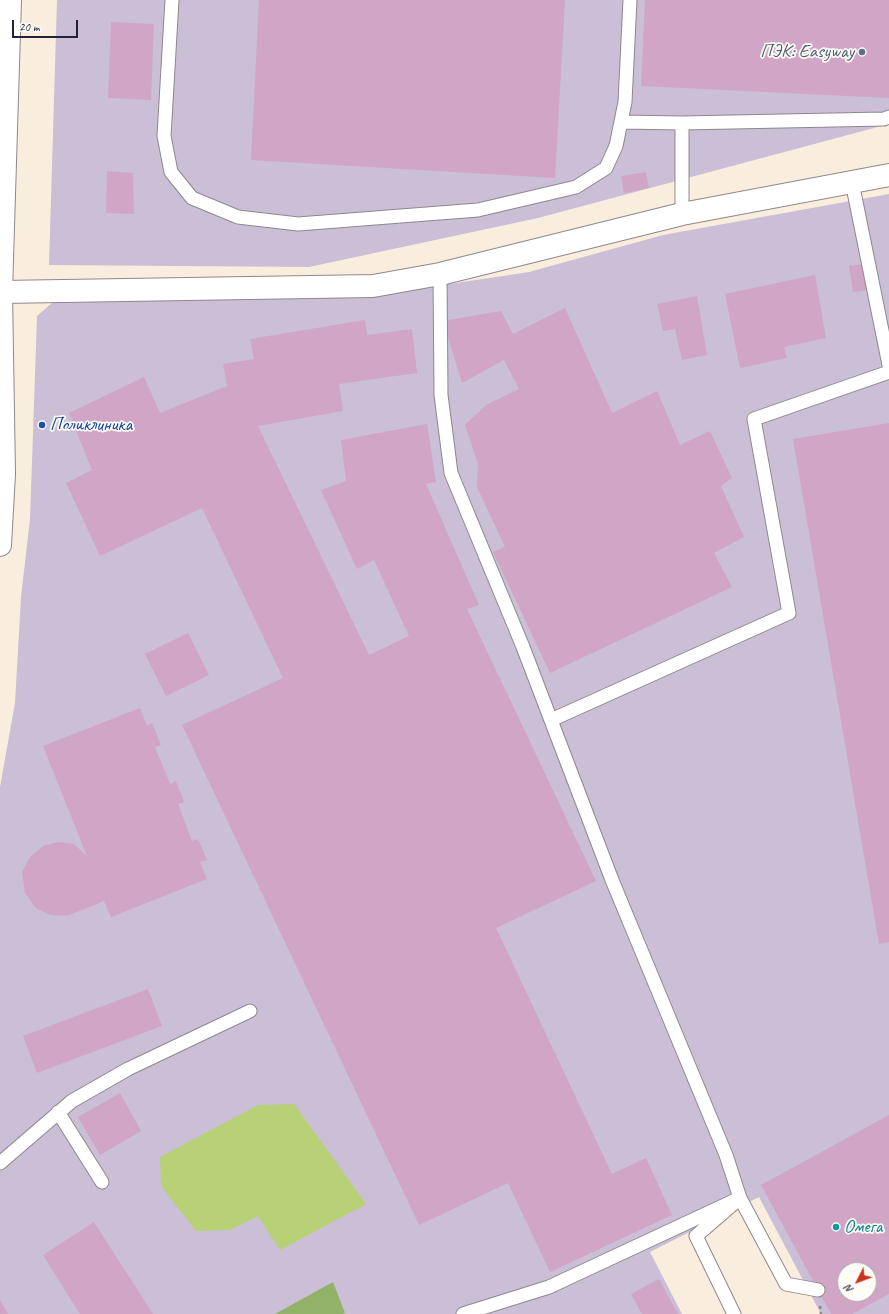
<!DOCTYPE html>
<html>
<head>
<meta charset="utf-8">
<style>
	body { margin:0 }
	#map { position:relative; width:889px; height:1314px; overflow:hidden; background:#f9eede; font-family:Caveat,sans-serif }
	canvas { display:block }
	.north { position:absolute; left:837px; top:1262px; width:40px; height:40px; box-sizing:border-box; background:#fdfcf7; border:1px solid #a5a5ac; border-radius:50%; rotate:228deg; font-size:11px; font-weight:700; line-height:16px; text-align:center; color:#22223b }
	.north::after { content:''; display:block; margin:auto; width:14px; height:18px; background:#c8321e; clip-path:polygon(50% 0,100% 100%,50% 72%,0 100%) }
	.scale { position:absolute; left:12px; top:20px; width:66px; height:18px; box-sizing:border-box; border:2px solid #22223b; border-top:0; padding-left:5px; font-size:12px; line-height:14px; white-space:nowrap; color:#22223b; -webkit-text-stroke:3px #fdfcf7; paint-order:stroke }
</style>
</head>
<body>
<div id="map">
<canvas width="889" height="1314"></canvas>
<div class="north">N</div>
<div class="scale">20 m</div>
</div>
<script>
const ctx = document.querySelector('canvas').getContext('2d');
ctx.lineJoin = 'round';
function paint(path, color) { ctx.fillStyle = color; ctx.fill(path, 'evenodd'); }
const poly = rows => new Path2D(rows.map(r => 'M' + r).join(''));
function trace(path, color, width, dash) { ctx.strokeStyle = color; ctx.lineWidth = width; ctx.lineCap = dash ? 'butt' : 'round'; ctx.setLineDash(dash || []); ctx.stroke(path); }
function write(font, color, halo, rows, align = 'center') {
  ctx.font = font + ' Caveat,sans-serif'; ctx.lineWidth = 3.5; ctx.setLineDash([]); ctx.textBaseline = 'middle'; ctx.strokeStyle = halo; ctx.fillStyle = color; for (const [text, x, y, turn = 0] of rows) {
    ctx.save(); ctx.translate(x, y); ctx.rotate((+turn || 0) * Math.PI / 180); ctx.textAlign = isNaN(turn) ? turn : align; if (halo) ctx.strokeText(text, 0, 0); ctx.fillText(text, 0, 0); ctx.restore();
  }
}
const industrial = poly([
	[57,0,889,0,889,124,538,218,309,267,49,265],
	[889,194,889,1314,821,1314,759,1197,650,1252,682,1314,0,1314,0,787,15,703,21,597,30,519,37,316,52,303,376,295,529,272,663,235],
	[845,1270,869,1270,869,1294,845,1294]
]);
const green = poly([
	[294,1104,366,1204,280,1250,258,1216,230,1230,196,1231,161,1186,160,1157,258,1105]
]);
const forest = poly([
	[333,1282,345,1313,343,1314,275,1314]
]);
const building = poly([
	[259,0,565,0,555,178,251,160],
	[645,0,889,0,889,98,641,86],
	[111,22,154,24,151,100,108,98],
	[107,171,133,173,134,214,106,213],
	[646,172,649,188,624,193,621,176],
	[865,264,869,290,853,292,849,266],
	[815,275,826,338,784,347,787,358,740,368,725,294],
	[697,296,707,355,682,360,675,329,663,331,657,304],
	[565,308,612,413,657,391,680,445,710,431,732,478,721,486,744,537,714,553,732,587,550,673,493,552,505,547,477,487,478,464,465,425,486,405,519,389,504,360,462,383,443,321,501,311,513,334],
	[365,320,367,335,412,329,417,373,339,384,343,411,258,426,369,655,409,636,374,560,357,569,321,490,346,481,341,440,427,424,436,482,426,484,479,605,467,609,596,881,496,928,612,1174,646,1158,672,1215,550,1272,508,1183,419,1225,182,725,283,678,202,508,100,556,66,483,92,470,69,413,144,377,160,413,227,386,223,364,254,359,250,339],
	[889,423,889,942,879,944,793,439],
	[188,633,209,675,166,696,145,654],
	[140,708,147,726,152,723,161,745,155,747,170,784,176,781,184,802,178,804,192,841,198,839,207,860,200,862,207,879,111,917,104,901,67,916,50,915,36,908,25,893,22,872,30,857,43,846,58,842,74,844,87,856,43,746],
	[148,989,162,1026,37,1073,23,1036],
	[120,1093,141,1131,100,1155,78,1117],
	[889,1115,889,1294,852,1314,831,1314,761,1185],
	[845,1270,869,1270,869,1294,845,1294],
	[94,1222,153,1314,80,1314,43,1255],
	[659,1279,678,1314,642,1314,631,1294],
	[0,1300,8,1314,0,1314]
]);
const path = poly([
	[820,1306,821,1314]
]);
const lane = poly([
	[172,0,164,136,171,172,192,198,238,217,298,224,478,210,576,187,606,168,616,146,625,102,630,0],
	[621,122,682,123,884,119,889,117],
	[682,123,682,214],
	[852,182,889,365],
	[440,274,441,395,451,473,523,647,612,880,726,1155,740,1198,696,1236,734,1314],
	[551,720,789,613,754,419,889,372],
	[58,1112,102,1182],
	[0,1163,72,1101,128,1069,250,1011],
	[463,1314,549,1287,740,1198,786,1284,818,1290]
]);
const street = poly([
	[1,292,373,286,440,274,682,214,889,175]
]);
const secondary = poly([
	[0,545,4,474,1,292,10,0]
]);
const markers = [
	[862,52,4,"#5c6f8a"],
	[42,425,4,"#1a4fb4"],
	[836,1227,4,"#0f9aa8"]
];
const serviceNames = [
	["ПЭК: Easyway",854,52]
];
const transitNames = [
	["Поликлиника",50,425]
];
const cultureNames = [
	["Омега",844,1227]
];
paint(industrial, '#cabfd6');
paint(green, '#b8d176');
paint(forest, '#92b367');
paint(building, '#d1a5c6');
trace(lane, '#8e888c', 15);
trace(street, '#8e888c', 24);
trace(secondary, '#8e888c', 24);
trace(path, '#8e888c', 2.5, [3, 3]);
trace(lane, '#fff', 13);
trace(street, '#fff', 22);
trace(secondary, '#fff', 22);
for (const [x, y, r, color] of markers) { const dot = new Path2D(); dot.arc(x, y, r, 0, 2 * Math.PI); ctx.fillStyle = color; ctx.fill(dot); trace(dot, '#fdfcf7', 1.5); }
write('19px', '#4e5e75', '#fdfcf7', serviceNames, 'right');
write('19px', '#164399', '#fdfcf7', transitNames, 'left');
write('19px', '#0d838f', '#fdfcf7', cultureNames, 'left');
</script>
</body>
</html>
